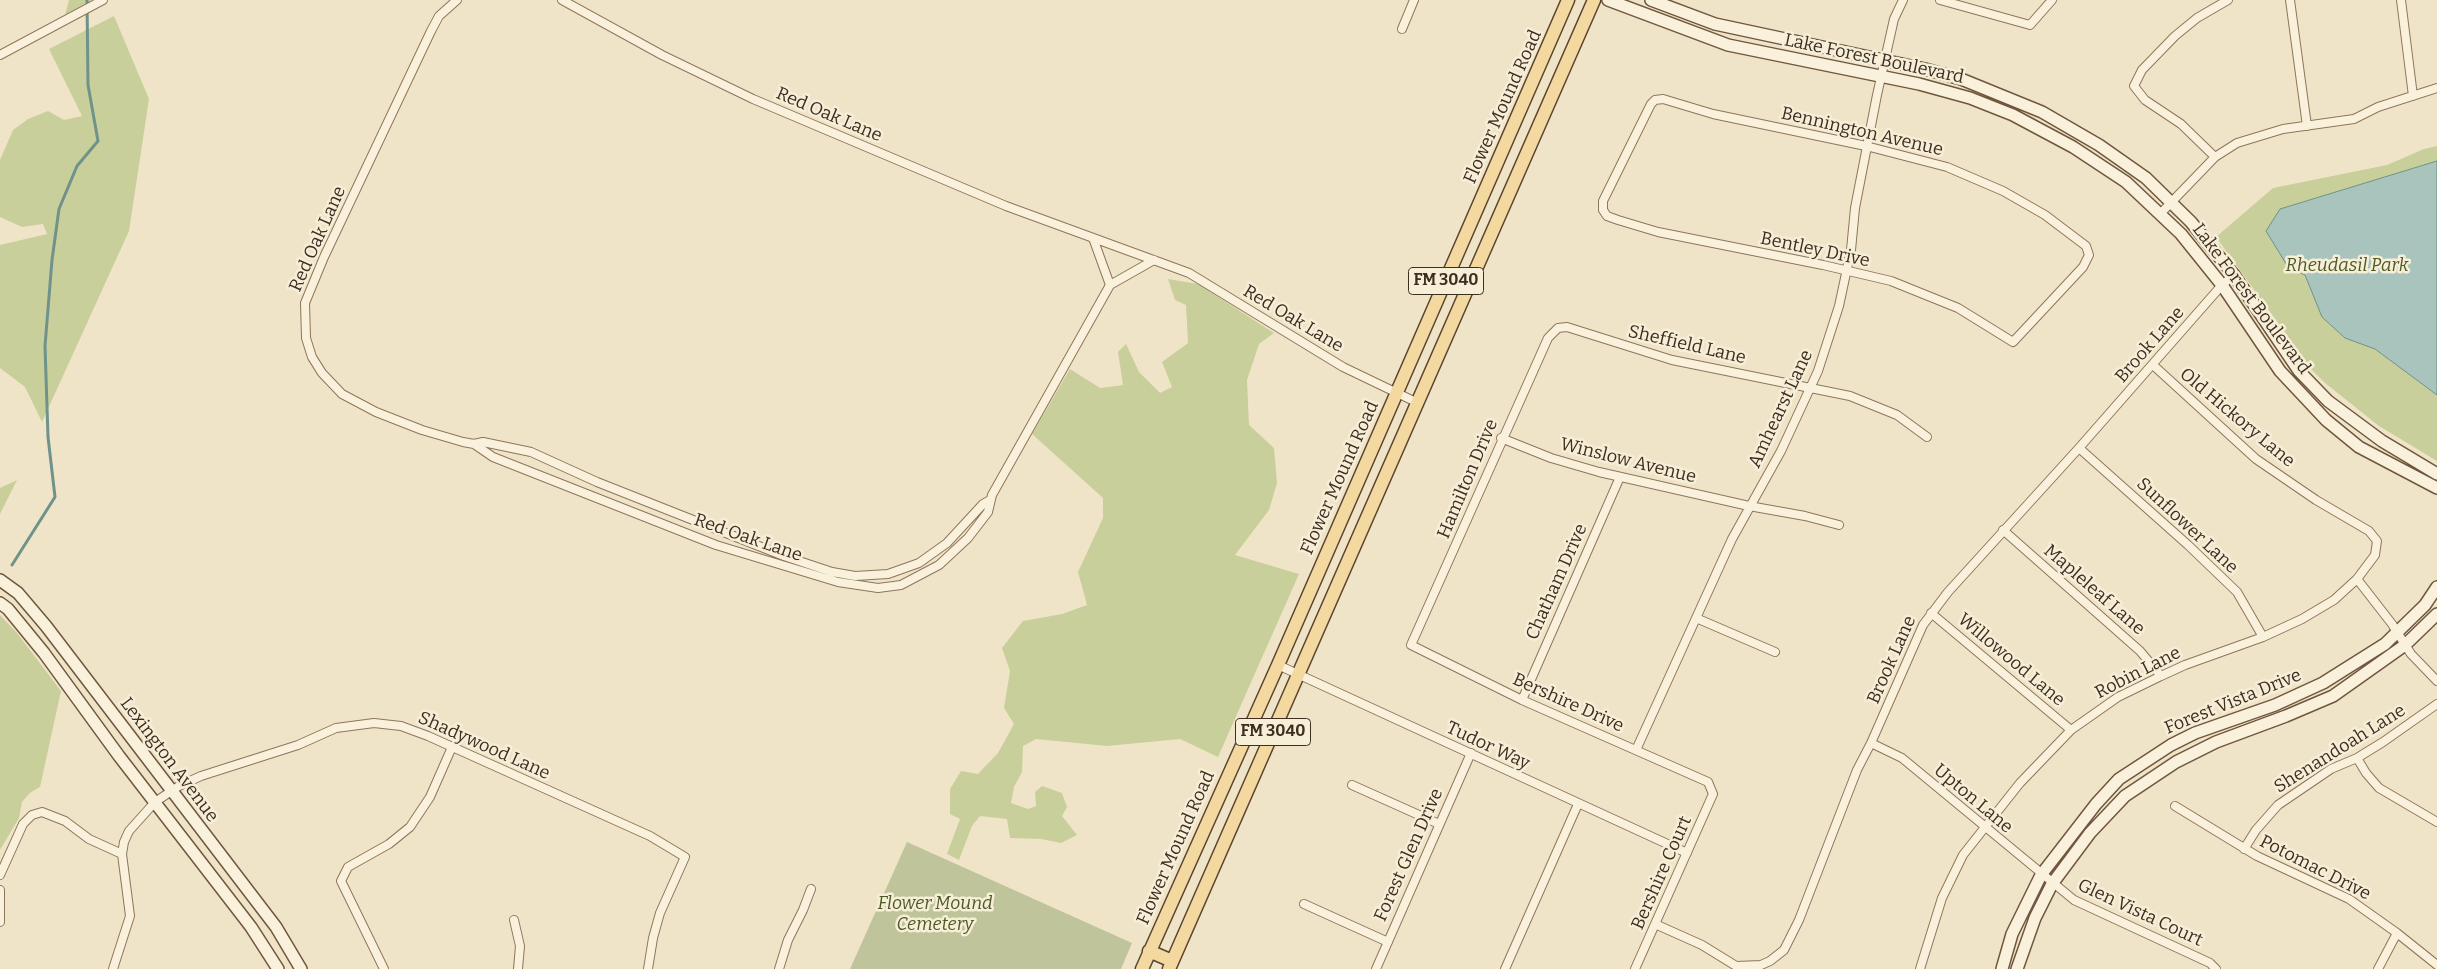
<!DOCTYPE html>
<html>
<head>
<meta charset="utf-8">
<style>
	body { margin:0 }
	canvas { display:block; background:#f0e4c8 }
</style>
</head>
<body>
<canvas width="2437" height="969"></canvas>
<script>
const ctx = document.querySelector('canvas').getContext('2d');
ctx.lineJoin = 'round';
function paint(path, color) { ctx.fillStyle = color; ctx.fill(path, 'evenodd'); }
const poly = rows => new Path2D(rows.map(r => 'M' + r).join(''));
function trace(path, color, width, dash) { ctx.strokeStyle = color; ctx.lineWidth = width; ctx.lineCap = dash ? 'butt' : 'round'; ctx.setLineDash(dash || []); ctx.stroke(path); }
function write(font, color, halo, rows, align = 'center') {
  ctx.font = font + ' Bitter,serif'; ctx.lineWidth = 5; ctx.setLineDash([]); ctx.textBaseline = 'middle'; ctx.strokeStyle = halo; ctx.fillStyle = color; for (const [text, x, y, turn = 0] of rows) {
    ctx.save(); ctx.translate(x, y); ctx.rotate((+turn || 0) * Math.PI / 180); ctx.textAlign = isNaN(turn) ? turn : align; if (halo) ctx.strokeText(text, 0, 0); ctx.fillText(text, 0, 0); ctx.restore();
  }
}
const green = poly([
	[69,0,92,0,65,15],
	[114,16,149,99,129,231,42,422,25,387,0,368,0,245,47,234,43,224,22,227,0,217,0,160,13,130,28,119,48,111,64,120,82,116,49,49],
	[2437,146,2437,461,2379,426,2325,383,2312,370,2216,237,2273,188,2387,165,2424,149],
	[1168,279,1198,284,1274,333,1259,344,1247,380,1249,425,1274,448,1277,483,1269,510,1235,555,1299,574,1218,757,1180,739,1107,746,1036,739,1023,746,1022,772,1014,787,1011,803,1028,809,1036,806,1035,792,1042,786,1062,793,1067,807,1062,816,1077,835,1061,843,1041,839,1010,838,1007,819,980,816,972,826,959,860,947,854,960,819,950,814,950,789,961,771,978,774,998,753,1014,724,1004,708,1010,671,1002,648,1023,621,1062,614,1087,605,1078,572,1103,518,1103,498,1032,434,1070,369,1100,388,1123,385,1118,352,1126,344,1139,372,1160,393,1172,387,1162,362,1188,343,1186,305,1175,300],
	[17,480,0,514,0,488],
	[0,615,17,633,61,691,40,787,30,793,22,802,19,818,0,850]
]);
const cemetery = poly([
	[907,842,1132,943,1121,969,850,969]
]);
const water = poly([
	[2437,161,2437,395,2375,349,2345,338,2322,317,2305,275,2288,267,2266,231,2280,209,2437,161]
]);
const stream = poly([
	[12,565,55,497,48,437,45,346,52,260,59,209,77,166,98,141,88,85,87,0]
]);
const street = poly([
	[457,0,439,16,431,31,324,257,305,303,306,338,312,357,322,373,342,394,376,412,422,430,463,442,474,444,483,442,531,452,597,482,784,556,832,572,855,576,888,574,919,563,947,543,983,504,990,500],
	[562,0,662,55,753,99,1006,206,1189,273,1343,367,1418,403],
	[1940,0,2030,25,2052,0],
	[2290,0,2307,126],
	[2401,0,2413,96],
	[1402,29,1414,0],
	[0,55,103,0],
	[1663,99,1713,114,1866,146,1947,167,2003,191,2045,215,2086,246,2089,255,2083,267,2013,342,1958,308,1891,281,1823,265,1658,232,1618,220,1607,216,1603,210,1603,201,1651,104,1655,100,1663,99],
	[2215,157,2181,124,2145,100,2134,86,2142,70,2175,36,2197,18,2228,0],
	[2161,213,2215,157,2237,143,2283,129,2354,119,2378,107,2437,88],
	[1093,238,1110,285],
	[1501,438,1551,458,1599,472,1749,506,1805,516,1839,525],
	[474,444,493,457,716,545,838,582,878,588,901,585,939,565,968,538,988,512,992,495,1110,285,1154,260],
	[2079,448,2188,545,2237,592,2263,637],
	[2003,530,2140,651,2161,676],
	[2357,579,2392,624,2411,654,2437,681],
	[1931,613,2071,730],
	[1696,618,1775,652],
	[1278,665,1687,853],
	[1522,700,1620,477],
	[1871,743,1902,758,2074,900,2210,963,2216,969],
	[1636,750,1732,539,1781,451,1818,371,1839,306,1851,250,1855,208,1877,95,1894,19,1903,0],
	[2357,758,2366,773,2379,788,2437,822],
	[1352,785,1439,824],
	[2175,806,2257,856,2349,899,2397,933,2437,965],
	[2244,849,2256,830,2278,805,2331,769,2357,758,2383,742,2437,704],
	[0,875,23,824,32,815,42,812,65,821,89,839,122,854],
	[0,890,0,922],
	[1304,904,1388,942],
	[514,920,520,946,518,969],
	[1655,924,1702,945,1736,966,1761,965,1770,961,1784,950,1799,920,1857,770,1871,743,1923,625,1948,592,2079,448,2222,285,2234,275],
	[113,969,130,916,122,854,124,842,129,831,155,802,179,786,201,776,298,745,336,728,374,723,401,726,428,736,650,836,685,857,660,913,653,938,648,969],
	[384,969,341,881,348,867,389,844,410,827,430,797,452,747],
	[779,969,788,940,803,910,811,889],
	[1376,969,1471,753],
	[1505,969,1578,804],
	[1635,969,1713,794,1708,782,1522,700,1411,645,1548,338,1558,328,1567,327,1672,360,1850,396,1897,415,1927,437],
	[1920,969,1942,898,1963,855,2020,783,2071,730,2118,697,2161,676,2185,665,2263,637,2302,619,2334,600,2357,579,2375,555,2377,541,2369,531,2316,500,2256,459,2153,365],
	[2378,969,2397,933]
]);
const secondary = poly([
	[1608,0,1728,45,1919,84,1970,98,2013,115,2073,147,2126,182,2181,234,2222,285,2280,371,2326,420,2359,447,2437,488],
	[1651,0,1715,24,1925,69,1961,79,2042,112,2099,145,2146,178,2191,222,2234,275,2299,371,2328,401,2382,441,2437,474],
	[0,580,18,593,46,626,276,927,301,969],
	[0,603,8,609,44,653,119,756,251,927,278,969],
	[2002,969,2012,934,2041,875,2096,804,2119,779,2171,745,2195,733,2275,705,2323,683,2385,644,2425,605,2437,587],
	[2017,969,2035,918,2052,884,2090,833,2125,796,2176,762,2216,742,2286,716,2333,696,2405,645,2437,614]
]);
const primary = poly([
	[1149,951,1172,961],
	[1142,969,1278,665,1568,0],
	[1169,969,1594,0]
]);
const shields = [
	[1446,281,75],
	[1273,732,75]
];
const shieldNames = [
	["FM 3040",1446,281],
	["FM 3040",1273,732]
];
const streetNames = [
	["Lake Forest Boulevard",1874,59,12],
	["Flower Mound Road",1503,107,-66],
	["Red Oak Lane",829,115,23],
	["Bennington Avenue",1862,132,13],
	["Red Oak Lane",318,239,-66],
	["Bentley Drive",1815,250,12],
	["Lake Forest Boulevard",2251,299,53],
	["Red Oak Lane",1293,319,31],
	["Sheffield Lane",1687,345,13],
	["Brook Lane",2150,345,-49],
	["Amhearst Lane",1781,409,-65],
	["Old Hickory Lane",2237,418,40],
	["Winslow Avenue",1628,461,14],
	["Flower Mound Road",1340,478,-66],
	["Hamilton Drive",1468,479,-67],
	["Sunflower Lane",2187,526,43],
	["Red Oak Lane",748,538,19],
	["Chatham Drive",1557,582,-66],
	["Mapleleaf Lane",2094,590,41],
	["Brook Lane",1892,660,-66],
	["Willowood Lane",2011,660,40],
	["Robin Lane",2138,673,-27],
	["Forest Vista Drive",2233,702,-22],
	["Bershire Drive",1568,703,24],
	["Shadywood Lane",484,746,24],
	["Tudor Way",1488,746,25],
	["Shenandoah Lane",2340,749,-32],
	["Lexington Avenue",169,760,53],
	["Upton Lane",1973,799,40],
	["Flower Mound Road",1176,848,-66],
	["Forest Glen Drive",1409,855,-66],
	["Potomac Drive",2315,868,27],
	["Bershire Court",1662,873,-66],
	["Glen Vista Court",2140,913,25]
];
const parkNames = [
	["Rheudasil Park",2347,266],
	["Flower Mound",935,904],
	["Cemetery",935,925]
];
paint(green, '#c9cf9b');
paint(cemetery, '#bfc49a');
paint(water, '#a9c4bc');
trace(water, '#6f938a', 1);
trace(stream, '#6f938a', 3);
trace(street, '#8d765c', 10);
trace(secondary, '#6f573f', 14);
trace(primary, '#5b4430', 15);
trace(street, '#faf1dc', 8);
trace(secondary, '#faf1dc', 11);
trace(primary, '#f3d9a0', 12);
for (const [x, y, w] of shields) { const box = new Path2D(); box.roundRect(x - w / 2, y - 13.5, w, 27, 4); ctx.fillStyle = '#f7eed8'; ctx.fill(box); trace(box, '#3d2e20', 1); }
write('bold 16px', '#3d2e20', null, shieldNames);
write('18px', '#3d2e20', '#f7eed8', streetNames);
write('italic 18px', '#4d5a26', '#f7eed8', parkNames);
</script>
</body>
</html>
